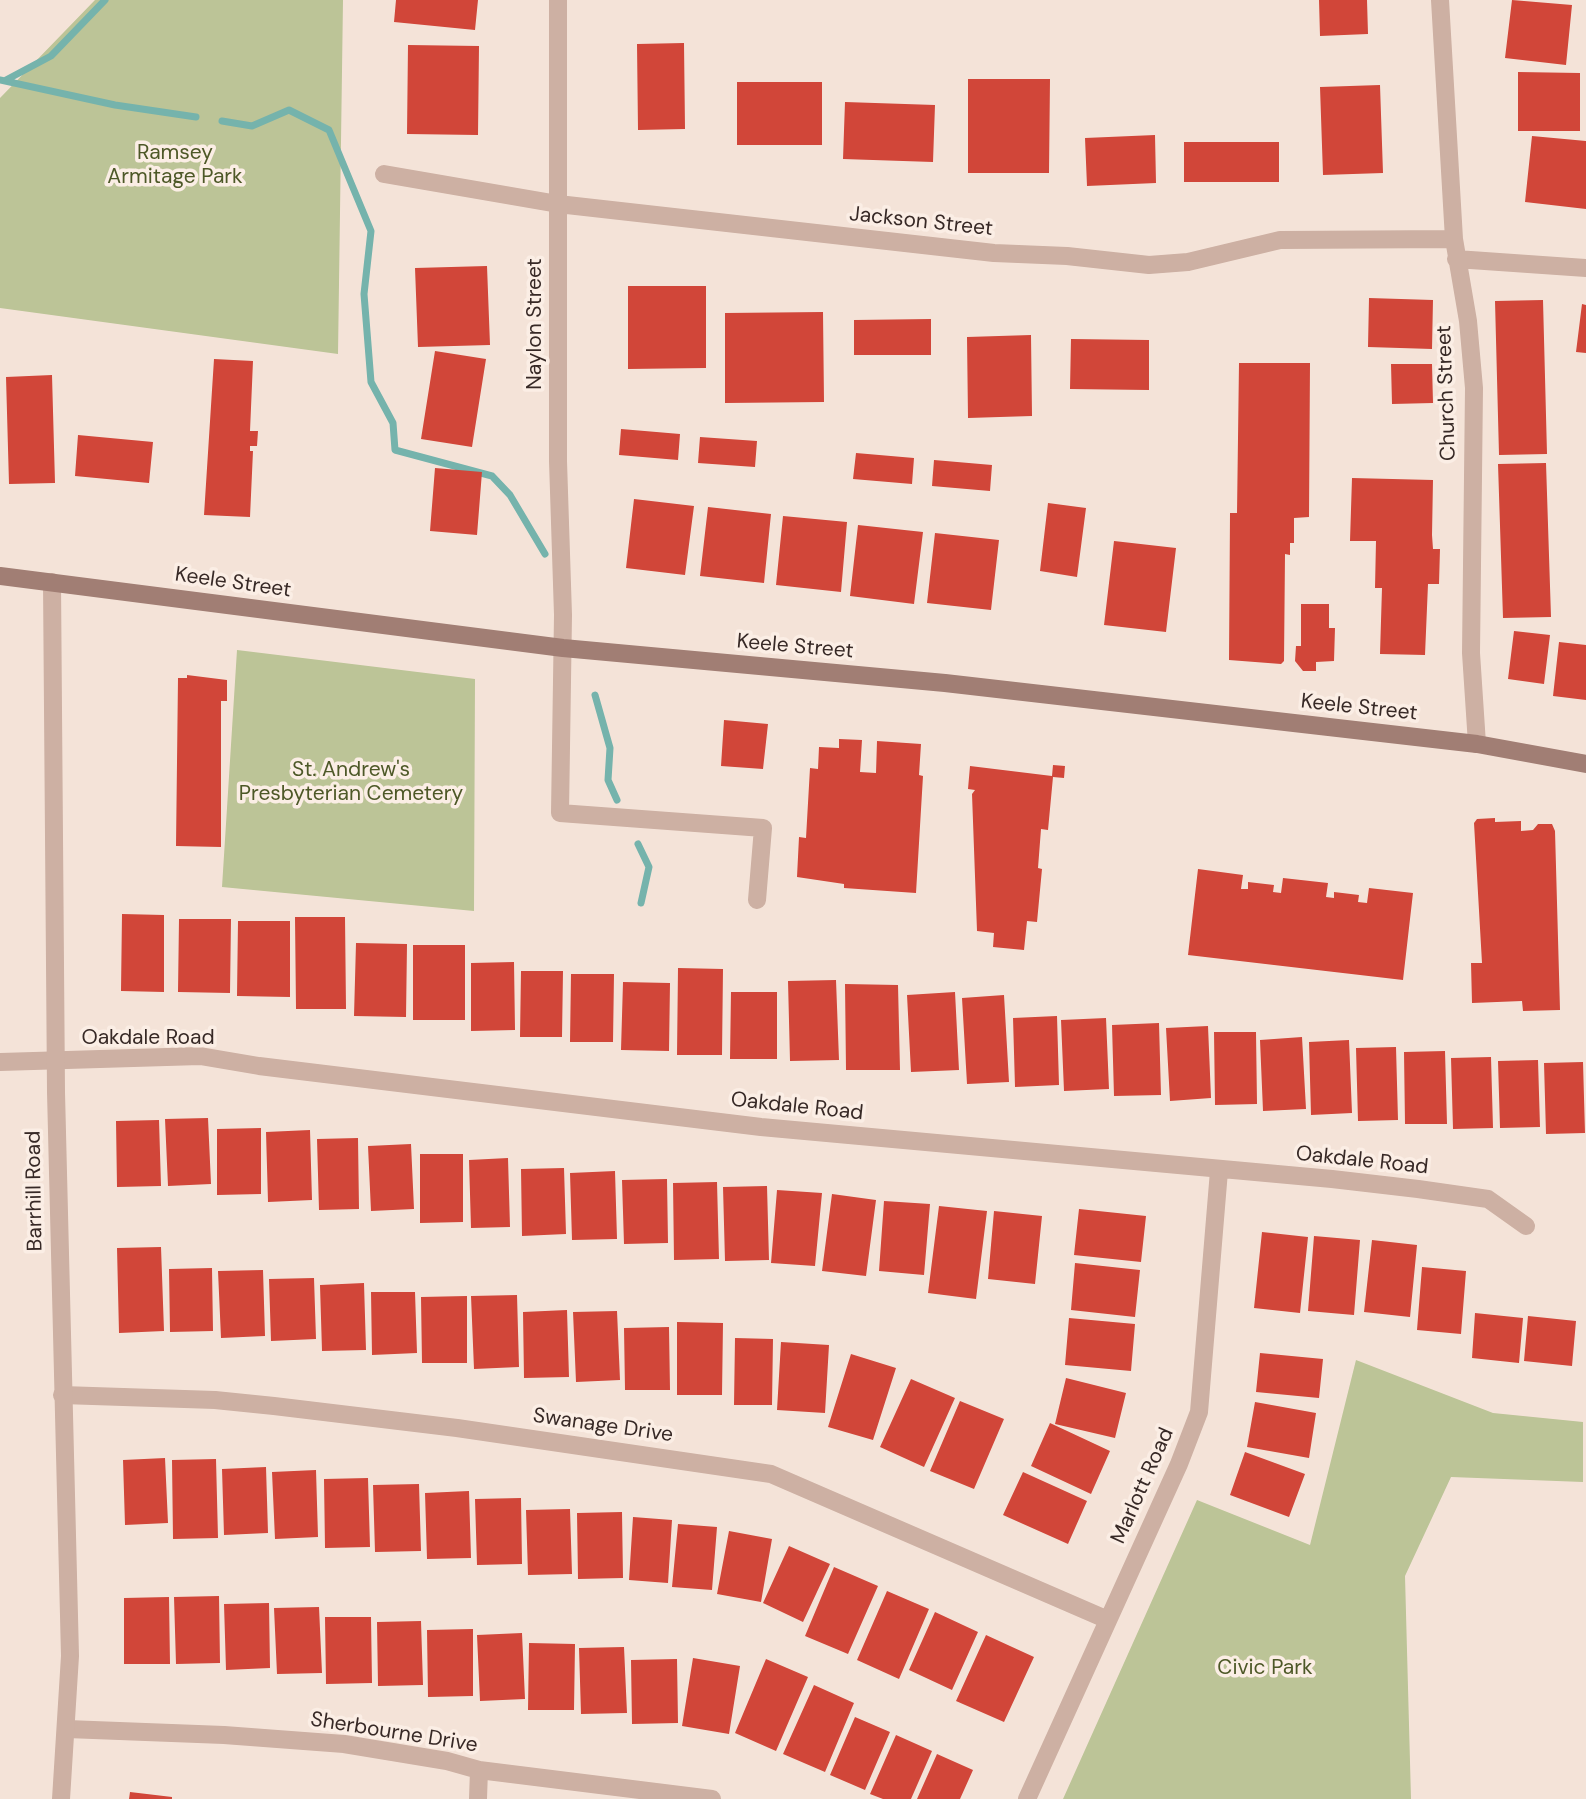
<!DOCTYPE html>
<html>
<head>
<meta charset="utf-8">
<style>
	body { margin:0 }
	canvas { display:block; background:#f4e3d8 }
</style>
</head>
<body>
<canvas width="1586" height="1799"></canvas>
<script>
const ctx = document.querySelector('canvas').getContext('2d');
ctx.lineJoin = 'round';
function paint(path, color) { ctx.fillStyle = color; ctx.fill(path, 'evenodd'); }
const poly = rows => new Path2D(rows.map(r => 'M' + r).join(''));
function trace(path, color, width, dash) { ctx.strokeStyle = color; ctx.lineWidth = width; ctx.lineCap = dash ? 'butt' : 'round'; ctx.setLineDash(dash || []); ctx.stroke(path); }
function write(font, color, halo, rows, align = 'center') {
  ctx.font = font + ' "DM Sans",sans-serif'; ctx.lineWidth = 7; ctx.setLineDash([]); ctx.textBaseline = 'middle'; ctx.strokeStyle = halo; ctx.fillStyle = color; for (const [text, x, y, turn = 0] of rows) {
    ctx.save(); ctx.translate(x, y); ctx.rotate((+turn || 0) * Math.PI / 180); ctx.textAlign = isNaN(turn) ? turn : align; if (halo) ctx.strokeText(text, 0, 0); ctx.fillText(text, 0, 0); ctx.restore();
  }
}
const green = poly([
	[95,0,343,0,338,354,0,308,0,98],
	[237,650,475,679,474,911,222,887],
	[1356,1360,1493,1413,1583,1422,1583,1482,1451,1477,1405,1576,1411,1799,1063,1799,1197,1500,1310,1545]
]);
const stream = poly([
	[0,80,115,105,196,117],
	[6,80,51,56,105,0],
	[222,121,252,126,289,110,329,130,371,231,364,294,371,382,393,423,395,450,492,476,510,495,545,554],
	[595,695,610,748,608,780,617,800],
	[638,844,649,867,641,903]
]);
const building = poly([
	[396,0,478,0,475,30,394,22],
	[1319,0,1367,0,1368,34,1320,36],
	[1512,0,1572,5,1566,65,1505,58],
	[684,43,685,129,638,130,637,44],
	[408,45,479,46,478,135,407,134],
	[1518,72,1580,73,1580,131,1518,131],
	[968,79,1050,79,1049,173,968,173],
	[737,82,822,82,822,145,737,145],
	[1380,85,1383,173,1323,175,1320,87],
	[845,102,935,105,933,162,843,159],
	[1155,135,1156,183,1087,186,1085,138],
	[1532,136,1586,141,1586,209,1525,202],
	[1184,142,1279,142,1279,182,1184,182],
	[487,266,490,345,418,347,415,268],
	[628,286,706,286,706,368,628,369],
	[1369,298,1433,300,1432,349,1368,347],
	[1543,300,1547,454,1499,455,1495,301],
	[1582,304,1586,305,1586,353,1576,352],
	[823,312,824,402,725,403,725,313],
	[931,319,931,355,854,355,854,320],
	[1031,335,1032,416,968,418,967,337],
	[1071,339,1149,340,1149,390,1070,389],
	[435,351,486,359,472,447,421,439],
	[214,359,253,361,250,431,258,431,257,446,250,446,250,451,253,451,250,517,204,515],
	[1239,363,1310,363,1309,517,1294,518,1294,543,1290,543,1290,555,1285,554,1284,661,1281,664,1229,660,1230,513,1237,513],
	[1391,364,1432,364,1433,403,1392,404],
	[52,375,55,483,9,484,6,377],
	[621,429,680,434,678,460,619,455],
	[78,435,153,442,149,483,75,476],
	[700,437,757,441,755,467,698,463],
	[856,453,914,458,912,484,853,479],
	[934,460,992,465,990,491,932,486],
	[1546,463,1551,617,1503,618,1498,464],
	[435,468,482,472,477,535,430,531],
	[1352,478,1433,480,1432,535,1433,549,1440,549,1439,584,1428,584,1425,655,1380,654,1382,588,1375,588,1376,541,1350,541],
	[634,499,694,506,685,575,626,568],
	[1048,503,1086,508,1077,577,1040,571],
	[708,507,771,514,764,583,700,576],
	[783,516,847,522,841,592,776,585],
	[858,525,923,532,914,604,850,596],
	[935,533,999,540,991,610,927,603],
	[1114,541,1176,548,1166,632,1104,625],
	[1301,604,1329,604,1329,628,1335,628,1334,661,1316,662,1316,671,1303,671,1295,661,1296,646,1301,646],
	[1514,631,1550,635,1544,684,1508,679],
	[1559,642,1586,645,1586,700,1553,696],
	[187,675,227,680,227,701,221,701,221,847,176,846,178,678,187,678],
	[724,720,768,724,763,769,721,766],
	[839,739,862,740,860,772,876,773,877,741,921,744,919,775,923,776,916,893,844,888,844,884,797,877,799,837,806,838,810,768,818,769,819,747,839,748],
	[1053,765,1065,766,1064,778,1053,777,1048,830,1041,829,1038,868,1042,869,1037,922,1027,921,1024,950,993,947,994,933,977,931,972,794,975,790,968,789,970,766,1052,776],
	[1495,818,1495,822,1521,821,1521,831,1533,830,1538,824,1552,824,1555,831,1560,1010,1523,1011,1522,1001,1472,1003,1471,963,1482,963,1474,823,1477,819],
	[1198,869,1243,875,1241,889,1248,889,1248,882,1274,885,1273,892,1281,893,1283,878,1328,883,1326,897,1334,898,1334,892,1359,895,1358,902,1367,903,1369,888,1413,893,1403,980,1188,955],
	[122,914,164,915,164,992,121,991],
	[295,917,345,917,346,1009,296,1009],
	[179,919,231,919,230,993,178,992],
	[238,921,290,921,290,997,237,996],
	[356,943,407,944,406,1017,354,1016],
	[413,945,465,945,465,1020,413,1020],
	[514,962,515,1030,471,1031,471,963],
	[678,968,723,969,722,1055,677,1055],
	[521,971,563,971,562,1037,520,1037],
	[571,974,614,974,613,1042,570,1042],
	[836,980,839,1060,790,1061,788,981],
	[623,982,670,983,669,1051,621,1050],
	[845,984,898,985,900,1070,846,1070],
	[731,992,777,992,777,1059,730,1059],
	[955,992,959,1070,911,1072,907,995],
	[1004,995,1009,1082,967,1084,962,998],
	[1057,1016,1059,1085,1015,1087,1013,1018],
	[1106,1018,1109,1089,1064,1091,1061,1020],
	[1159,1023,1161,1095,1114,1096,1112,1025],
	[1208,1026,1211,1098,1170,1101,1166,1028],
	[1214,1032,1256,1032,1257,1104,1215,1105],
	[1302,1037,1306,1109,1263,1111,1260,1040],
	[1349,1040,1352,1113,1311,1115,1309,1042],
	[1396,1047,1398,1120,1358,1121,1356,1048],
	[1445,1051,1447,1124,1405,1124,1404,1052],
	[1491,1057,1493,1128,1453,1129,1451,1058],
	[1538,1060,1540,1127,1500,1128,1498,1061],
	[1583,1062,1585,1133,1546,1134,1544,1063],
	[208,1118,211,1184,168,1186,165,1119],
	[159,1120,161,1186,117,1187,116,1121],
	[261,1128,261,1194,217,1195,217,1129],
	[310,1130,312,1200,268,1202,266,1132],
	[358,1138,359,1209,319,1210,317,1139],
	[411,1144,414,1209,371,1211,368,1146],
	[420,1154,463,1154,463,1222,420,1223],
	[508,1158,510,1227,471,1228,469,1160],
	[564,1168,566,1234,522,1236,521,1169],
	[615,1171,617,1239,572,1240,570,1173],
	[667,1179,668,1243,624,1244,622,1180],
	[717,1182,719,1259,674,1260,673,1183],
	[767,1186,769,1260,725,1261,723,1187],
	[777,1190,822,1193,815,1266,771,1263],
	[832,1194,876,1200,866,1276,822,1271],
	[884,1201,930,1204,924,1275,879,1271],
	[939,1206,987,1211,976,1299,928,1293],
	[1079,1209,1146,1216,1141,1262,1074,1255],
	[994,1211,1042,1216,1035,1284,988,1279],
	[1262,1232,1308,1237,1300,1313,1254,1308],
	[1314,1236,1360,1240,1354,1315,1308,1311],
	[1372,1240,1417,1245,1410,1317,1364,1312],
	[161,1247,164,1331,119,1333,117,1248],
	[1075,1263,1140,1270,1135,1317,1071,1310],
	[1422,1267,1466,1271,1461,1334,1417,1330],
	[212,1268,213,1331,170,1332,169,1269],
	[263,1270,265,1336,221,1338,218,1271],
	[314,1278,316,1339,271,1341,269,1279],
	[364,1283,366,1350,322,1351,320,1285],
	[371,1292,415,1292,417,1353,372,1355],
	[517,1295,519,1367,474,1369,471,1296],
	[467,1296,467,1363,422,1363,421,1297],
	[567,1310,569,1377,524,1378,523,1312],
	[617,1311,620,1380,576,1382,573,1312],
	[1475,1313,1523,1318,1519,1363,1472,1358],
	[1528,1316,1576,1321,1572,1366,1524,1361],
	[1069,1318,1135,1324,1131,1371,1065,1365],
	[677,1322,723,1323,722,1395,677,1395],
	[669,1327,670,1390,625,1390,624,1328],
	[735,1338,773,1339,772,1405,734,1405],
	[781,1342,829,1345,825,1413,777,1410],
	[1260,1353,1323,1359,1319,1398,1256,1392],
	[851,1354,896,1368,873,1440,828,1427],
	[1066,1378,1126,1393,1115,1438,1055,1424],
	[911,1379,955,1398,924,1467,880,1447],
	[960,1401,1004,1419,974,1489,930,1471],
	[1255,1402,1316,1413,1309,1458,1247,1447],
	[1050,1423,1110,1451,1091,1494,1031,1466],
	[1245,1452,1305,1474,1289,1517,1230,1495],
	[165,1458,168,1523,125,1525,123,1460],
	[216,1459,218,1538,173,1539,172,1460],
	[266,1467,268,1533,224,1535,222,1469],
	[316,1470,318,1537,275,1539,272,1472],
	[1023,1472,1087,1501,1068,1544,1003,1515],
	[368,1478,370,1547,325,1548,324,1479],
	[419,1484,421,1551,375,1552,373,1485],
	[469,1491,471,1558,427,1559,425,1493],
	[521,1498,522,1564,477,1565,475,1499],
	[570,1509,572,1574,528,1575,526,1510],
	[622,1512,623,1578,578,1579,577,1513],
	[633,1517,672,1520,668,1583,629,1580],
	[678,1524,717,1527,712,1590,672,1587],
	[729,1531,772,1539,761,1602,717,1594],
	[789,1546,830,1564,803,1622,763,1603],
	[834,1567,878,1586,848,1654,805,1636],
	[887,1591,929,1609,899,1679,857,1660],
	[219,1596,220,1663,176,1664,174,1597],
	[169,1597,170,1664,124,1664,124,1598],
	[269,1603,270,1668,226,1670,224,1604],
	[319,1607,322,1673,277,1674,274,1608],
	[935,1612,978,1632,952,1690,909,1670],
	[325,1617,371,1617,372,1683,326,1684],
	[421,1621,423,1685,378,1686,377,1622],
	[473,1629,473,1696,428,1697,427,1630],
	[522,1633,525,1699,480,1701,477,1635],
	[986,1635,1034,1657,1004,1722,956,1701],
	[529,1643,575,1644,574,1710,528,1710],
	[624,1647,627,1713,581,1714,579,1648],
	[693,1658,740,1666,729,1734,682,1726],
	[677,1659,678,1723,632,1724,631,1660],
	[766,1659,808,1677,776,1751,735,1733],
	[814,1685,854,1703,825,1772,783,1754],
	[855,1717,890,1732,865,1790,830,1775],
	[896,1735,932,1751,911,1799,883,1799,870,1794],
	[937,1754,973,1770,960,1799,917,1799],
	[130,1792,172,1797,172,1799,129,1799]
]);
const minor = poly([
	[558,0,558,461,563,615,560,813,763,828,757,900],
	[1440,0,1454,239,1468,321,1474,388,1471,653,1477,744],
	[384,174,558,204,994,253,1067,256,1149,265,1188,262,1280,240,1454,239],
	[1456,259,1586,268],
	[0,1062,200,1056,259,1066,761,1127,1332,1179,1418,1189,1488,1199,1526,1226],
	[62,1395,215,1400,274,1406,457,1428,771,1474,1108,1620],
	[67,1729,224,1735,344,1744,447,1761,479,1770,712,1799],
	[478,1799,479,1770],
	[1027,1799,1179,1464,1199,1412,1219,1171]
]);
const tertiary = poly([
	[52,582,56,1092,70,1656,61,1799]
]);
const secondary = poly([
	[0,576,563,648,945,683,1477,744,1586,764]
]);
const parkNames = [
	["Ramsey",175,153],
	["Armitage Park",175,177],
	["St. Andrew's",351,770],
	["Presbyterian Cemetery",351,794],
	["Civic Park",1265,1668]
];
const streetNames = [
	["Jackson Street",921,222,6],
	["Naylon Street",535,324,-90],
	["Church Street",1447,393,-92],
	["Keele Street",233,583,8],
	["Keele Street",795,647,5],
	["Keele Street",1359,708,6],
	["Oakdale Road",148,1038],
	["Oakdale Road",797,1107,6],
	["Oakdale Road",1362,1161,6],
	["Barrhill Road",35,1191,-91],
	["Swanage Drive",603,1426,8],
	["Marlott Road",1143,1486,-66],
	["Sherbourne Drive",394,1733,9]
];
paint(green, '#bcc497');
trace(stream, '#75b3ac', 7);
paint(building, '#d14639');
trace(minor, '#cdb0a3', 18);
trace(tertiary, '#cdb0a3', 18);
trace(secondary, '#a17e74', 18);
write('21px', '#4d5827', '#fbeee5', parkNames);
write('21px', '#372926', '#fbeee5', streetNames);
</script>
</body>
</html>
